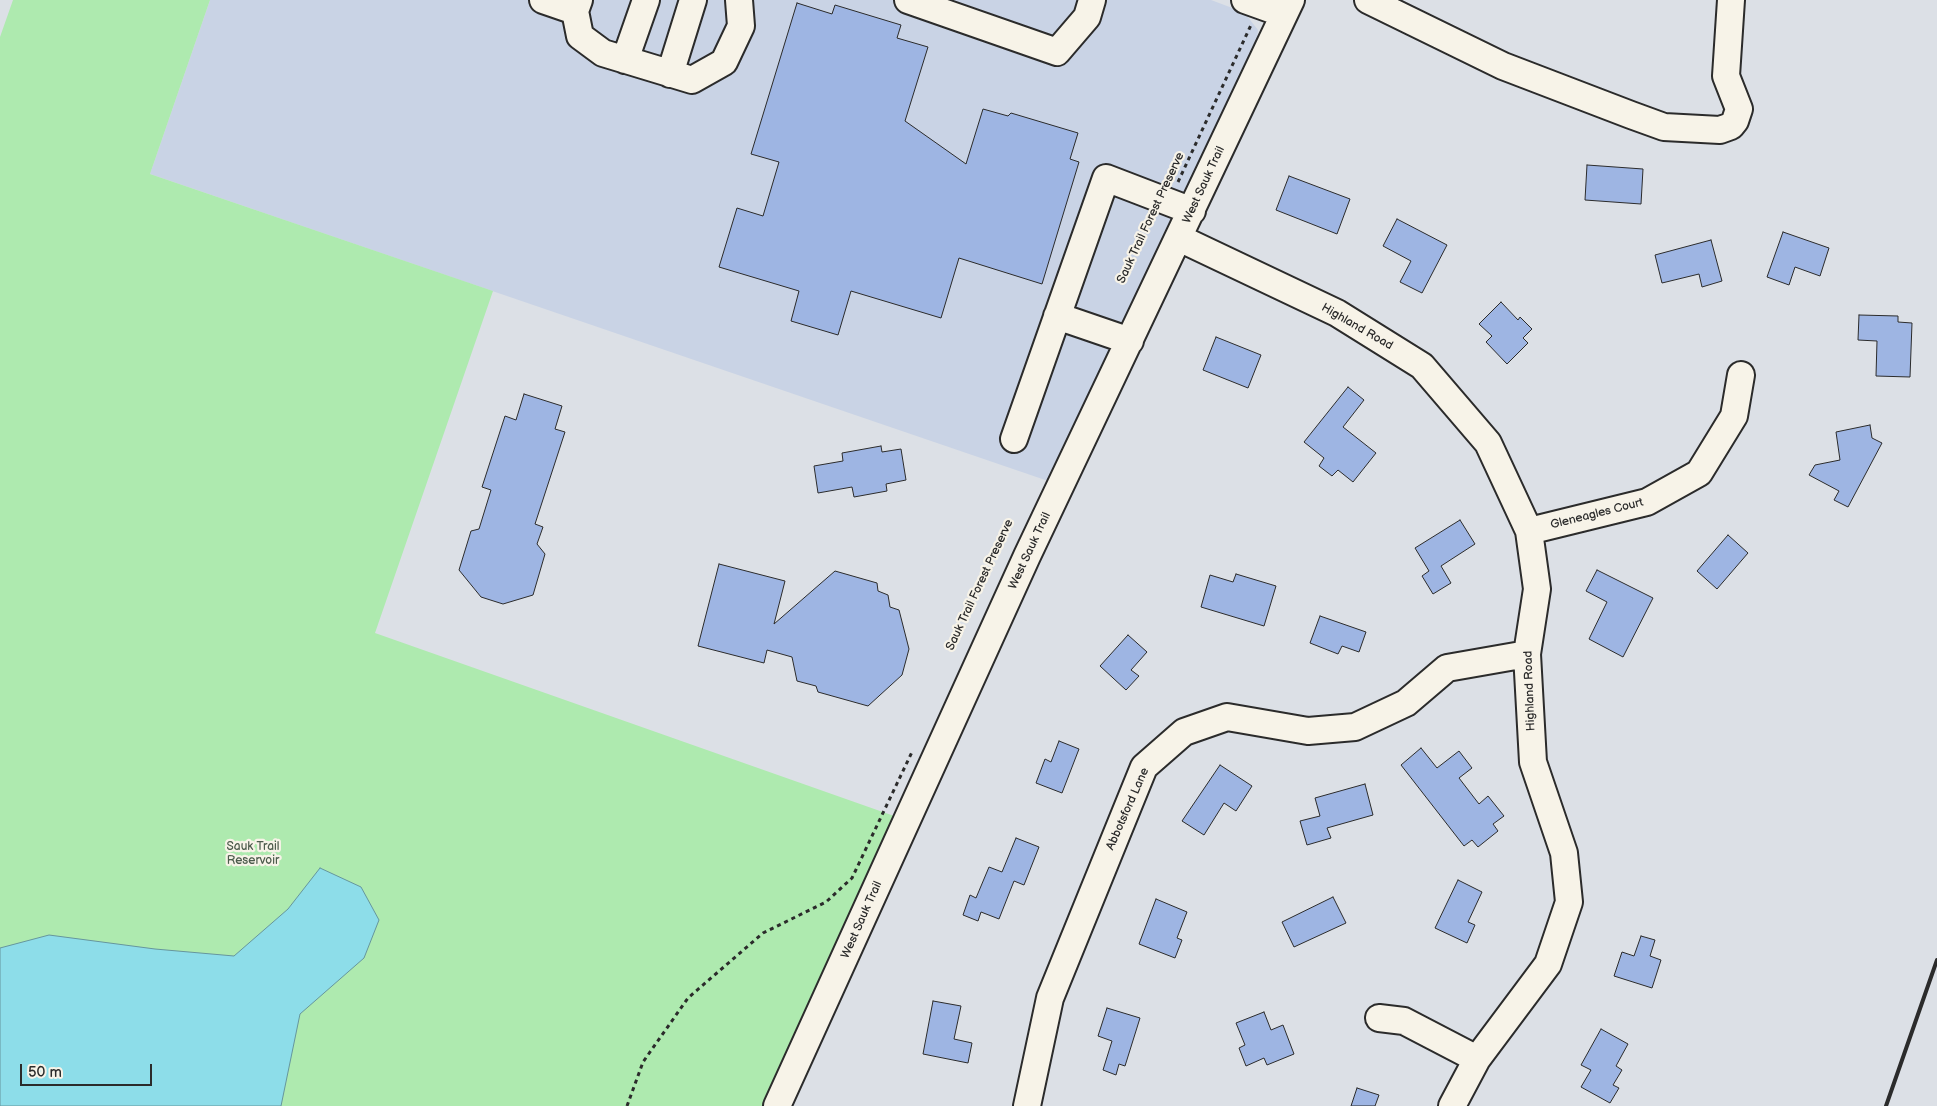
<!DOCTYPE html>
<html>
<head>
<meta charset="utf-8">
<style>
	body { margin:0 }
	#map { position:relative; width:1937px; height:1106px; overflow:hidden; background:#dce0e6; font-family:"Balsamiq Sans",sans-serif }
	canvas { display:block }
	.scale { position:absolute; left:20px; top:1064px; width:132px; height:22px; box-sizing:border-box; border:2px solid #2b2b2b; border-top:0; padding-left:6px; font-size:15px; line-height:18px; white-space:nowrap; color:#2b2b2b; -webkit-text-stroke:4px #f7f3e8; paint-order:stroke }
</style>
</head>
<body>
<div id="map">
<canvas width="1937" height="1106"></canvas>
<div class="scale">50 m</div>
</div>
<script>
const ctx = document.querySelector('canvas').getContext('2d');
ctx.lineJoin = 'round';
function paint(path, color) { ctx.fillStyle = color; ctx.fill(path, 'evenodd'); }
const poly = rows => new Path2D(rows.map(r => 'M' + r).join(''));
function trace(path, color, width, dash) { ctx.strokeStyle = color; ctx.lineWidth = width; ctx.lineCap = dash ? 'butt' : 'round'; ctx.setLineDash(dash || []); ctx.stroke(path); }
function write(font, color, halo, rows, align = 'center') {
  ctx.font = font + ' "Balsamiq Sans",sans-serif'; ctx.lineWidth = 4.5; ctx.setLineDash([]); ctx.textBaseline = 'middle'; ctx.strokeStyle = halo; ctx.fillStyle = color; for (const [text, x, y, turn = 0] of rows) {
    ctx.save(); ctx.translate(x, y); ctx.rotate((+turn || 0) * Math.PI / 180); ctx.textAlign = isNaN(turn) ? turn : align; if (halo) ctx.strokeText(text, 0, 0); ctx.fillText(text, 0, 0); ctx.restore();
  }
}
const built = poly([
	[210,0,1211,0,1235,9,1247,16,1258,30,1256,46,1054,483,150,174]
]);
const green = poly([
	[13,0,210,0,150,174,493,291,375,633,897,817,766,1106,0,1106,0,37]
]);
const water = poly([
	[320,868,361,887,379,920,364,958,300,1014,281,1106,0,1106,0,948,49,935,155,949,234,956,288,909,320,868]
]);
const building = poly([
	[797,3,832,14,835,5,901,25,897,38,928,47,905,121,966,164,983,109,1008,116,1011,113,1078,133,1070,159,1079,162,1042,284,959,258,941,318,851,291,838,335,791,321,799,291,719,267,737,208,763,216,779,162,751,154,797,3],
	[1587,165,1643,169,1641,204,1585,200,1587,165],
	[1289,176,1350,199,1337,234,1276,210,1289,176],
	[1397,219,1447,245,1422,293,1400,282,1411,261,1383,246,1397,219],
	[1783,232,1829,248,1820,276,1795,267,1789,285,1767,277,1783,232],
	[1711,240,1722,281,1702,287,1699,274,1662,283,1655,255,1711,240],
	[1501,302,1518,320,1520,317,1532,329,1523,338,1528,343,1507,364,1486,342,1492,336,1479,324,1501,302],
	[1859,315,1898,316,1898,322,1912,323,1910,377,1876,376,1877,341,1858,340,1859,315],
	[1216,337,1261,355,1248,388,1203,370,1216,337],
	[1348,387,1364,400,1343,427,1376,453,1353,482,1338,470,1332,476,1319,466,1324,458,1304,442,1348,387],
	[524,394,562,406,555,429,565,432,535,524,543,527,537,544,545,554,533,595,503,604,481,597,459,570,471,531,479,529,491,490,482,487,505,416,516,420,524,394],
	[1870,425,1872,438,1882,443,1848,507,1834,500,1839,491,1809,475,1815,465,1840,460,1836,432,1870,425],
	[881,446,882,452,901,449,906,480,886,484,887,491,854,497,852,487,818,493,814,466,843,461,842,453,881,446],
	[1460,520,1475,544,1441,566,1451,583,1433,594,1422,576,1429,571,1415,548,1460,520],
	[1728,535,1748,553,1717,589,1697,571,1728,535],
	[719,564,785,581,774,624,835,571,877,583,878,591,888,595,890,607,899,610,909,649,902,675,868,706,818,692,816,686,797,681,792,657,767,650,764,663,698,646,719,564],
	[1597,570,1653,598,1623,657,1589,639,1607,602,1586,591,1597,570],
	[1236,574,1276,586,1264,626,1201,607,1210,575,1233,582,1236,574],
	[1320,616,1366,632,1359,652,1342,646,1338,654,1310,643,1320,616],
	[1128,635,1147,652,1131,670,1139,676,1126,690,1100,666,1128,635],
	[1059,741,1079,749,1062,793,1036,783,1045,759,1051,762,1059,741],
	[1421,748,1437,768,1459,751,1472,768,1459,778,1479,804,1488,796,1504,816,1493,824,1498,831,1478,847,1472,840,1464,846,1401,765,1421,748],
	[1220,765,1252,786,1236,811,1224,803,1204,835,1182,821,1220,765],
	[1365,784,1373,815,1327,828,1331,838,1307,845,1300,821,1320,816,1315,798,1365,784],
	[1016,838,1039,847,1024,885,1014,881,999,919,981,912,978,921,963,915,970,895,976,898,989,867,1002,872,1016,838],
	[1458,880,1482,892,1468,922,1475,925,1467,943,1435,928,1458,880],
	[1333,897,1346,923,1294,947,1282,922,1333,897],
	[1156,899,1187,912,1177,938,1182,940,1175,958,1139,944,1156,899],
	[1641,936,1655,940,1650,956,1661,960,1652,988,1614,976,1622,952,1634,956,1641,936],
	[933,1001,961,1006,954,1039,972,1043,968,1063,923,1054,933,1001],
	[1107,1008,1140,1018,1125,1066,1119,1064,1116,1075,1103,1070,1112,1041,1098,1036,1107,1008],
	[1264,1012,1271,1030,1283,1025,1294,1054,1267,1065,1264,1058,1246,1066,1239,1048,1245,1045,1236,1023,1264,1012],
	[1601,1029,1628,1044,1616,1066,1622,1070,1613,1085,1619,1088,1610,1103,1581,1087,1591,1070,1581,1065,1601,1029],
	[1357,1088,1379,1095,1375,1106,1351,1106,1357,1088]
]);
const path = poly([
	[1178,182,1251,25],
	[627,1106,643,1062,688,998,763,933,826,902,852,878,912,752]
]);
const minor = poly([
	[543,0,575,11],
	[579,0,575,11,580,36,603,53,692,80,724,62,741,26,739,0],
	[908,0,1057,52,1087,17,1092,0],
	[1245,0,1284,14],
	[1368,0,1503,66,1631,115,1664,127,1720,130,1731,126,1735,121,1739,109,1726,76,1731,0],
	[625,60,646,0],
	[670,74,693,0],
	[1179,238,1337,313,1422,366,1488,443,1529,531,1537,589,1527,654,1533,762,1564,853,1569,902,1548,964,1477,1059,1452,1106],
	[1057,316,1130,341],
	[1014,439,1106,178,1192,211],
	[1529,531,1647,502,1699,473,1734,416,1741,375],
	[1379,1018,1404,1021,1477,1059],
	[777,1106,1027,556,1291,0],
	[1027,1106,1050,998,1144,767,1184,732,1227,717,1308,731,1355,727,1406,703,1447,668,1527,654]
]);
const rail = poly([
	[1886,1106,1937,960]
]);
const streetNames = [
	["West Sauk Trail",1204,185,-65],
	["Sauk Trail Forest Preserve",1151,218,-65],
	["Highland Road",1357,327,30],
	["Gleneagles Court",1597,514,-14],
	["West Sauk Trail",1030,551,-65],
	["Sauk Trail Forest Preserve",980,585,-65],
	["Highland Road",1530,691,-92],
	["Abbotsford Lane",1128,809,-66],
	["West Sauk Trail",862,920,-66]
];
const parkNames = [
	["Sauk Trail",253,847],
	["Reservoir",253,861]
];
paint(built, '#c9d3e5');
paint(green, '#aeeaaf');
paint(water, '#8ddde9');
trace(water, '#66969d', 1);
paint(building, '#9eb5e3');
trace(building, '#2b2b2b', 1);
trace(minor, '#2b2b2b', 30);
trace(path, '#2b2b2b', 3, [4, 4]);
trace(minor, '#f7f3e8', 26);
trace(rail, '#2b2b2b', 4);
write('12px', '#2b2b2b', '#f7f3e8', streetNames);
write('12px', '#4c5b4c', '#f7f3e8', parkNames);
</script>
</body>
</html>
